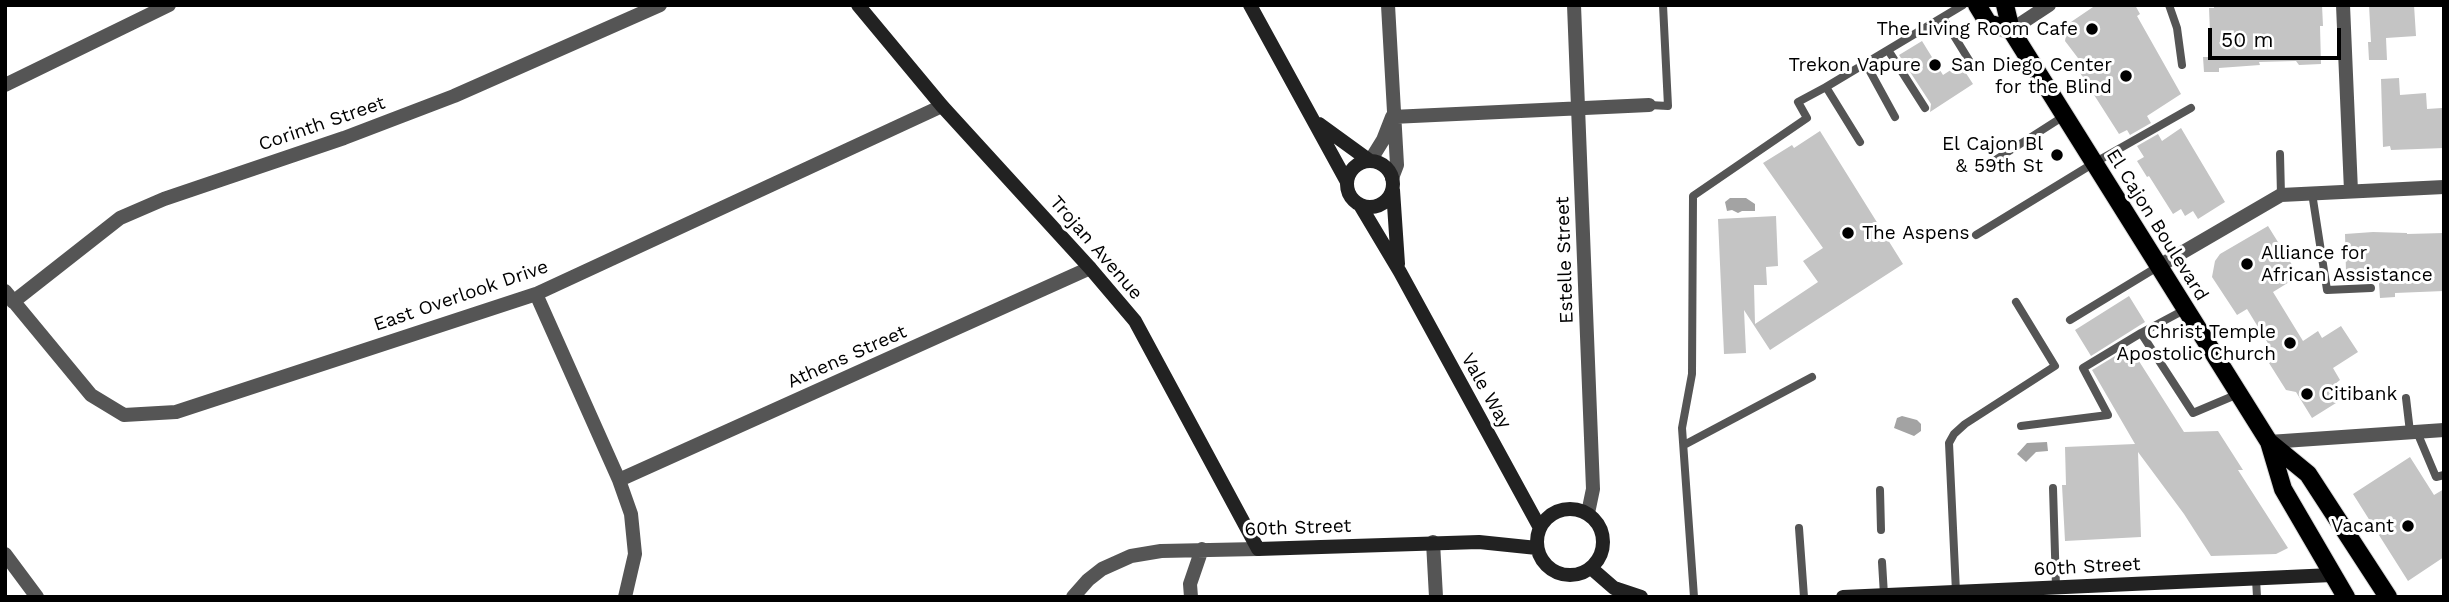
<!DOCTYPE html>
<html>
<head>
<meta charset="utf-8">
<style>
	body { margin:0 }
	#map { position:relative; width:2449px; height:602px; overflow:hidden; background:#fff; font-family:"Work Sans",sans-serif }
	canvas { display:block }
	.frame { position:absolute; inset:0; border:7px solid #000; pointer-events:none }
	.scale { position:absolute; left:2208px; top:28px; width:133px; height:32px; box-sizing:border-box; border:4px solid #000; border-top:0; padding-left:9px; font-size:21px; line-height:24px; white-space:nowrap; color:#000; -webkit-text-stroke:5px #fff; paint-order:stroke }
</style>
</head>
<body>
<div id="map">
<canvas width="2449" height="602"></canvas>
<div class="frame"></div>
<div class="scale">50 m</div>
</div>
<script>
const ctx = document.querySelector('canvas').getContext('2d');
ctx.lineJoin = 'round';
function paint(path, color) { ctx.fillStyle = color; ctx.fill(path, 'evenodd'); }
const poly = rows => new Path2D(rows.map(r => 'M' + r).join(''));
function trace(path, color, width, dash) { ctx.strokeStyle = color; ctx.lineWidth = width; ctx.lineCap = dash ? 'butt' : 'round'; ctx.setLineDash(dash || []); ctx.stroke(path); }
function write(font, color, halo, rows, align = 'center') {
  ctx.font = font + ' "Work Sans",sans-serif'; ctx.lineWidth = 6; ctx.setLineDash([]); ctx.textBaseline = 'middle'; ctx.strokeStyle = halo; ctx.fillStyle = color; for (const [text, x, y, turn = 0] of rows) {
    ctx.save(); ctx.translate(x, y); ctx.rotate((+turn || 0) * Math.PI / 180); ctx.textAlign = isNaN(turn) ? turn : align; if (halo) ctx.strokeText(text, 0, 0); ctx.fillText(text, 0, 0); ctx.restore();
  }
}
const water = poly([
	[1730,198,1746,198,1755,204,1755,211,1742,211,1738,213,1732,210,1727,211,1725,202],
	[1902,416,1917,420,1921,424,1921,431,1914,436,1894,428,1897,418],
	[2047,442,2048,451,2036,452,2026,462,2017,454,2027,443]
]);
const building = poly([
	[2096,5,2135,5,2140,14,2137,16,2181,94,2147,116,2151,123,2130,135,2127,130,2119,134,2075,65,2081,62,2065,41,2068,24],
	[2214,5,2322,5,2323,26,2320,26,2321,64,2299,65,2296,61,2259,62,2260,65,2219,68,2219,72,2204,72,2203,57,2211,57,2209,8,2214,8],
	[2369,5,2414,5,2416,36,2386,38,2387,60,2369,60,2368,42,2371,42],
	[1922,41,1943,75,1960,64,1973,84,1930,112,1931,104,1899,55],
	[2399,78,2400,95,2426,93,2427,109,2442,108,2444,113,2444,148,2391,150,2390,146,2383,147,2381,79],
	[2181,128,2225,202,2198,219,2193,211,2185,216,2181,209,2173,214,2149,176,2147,177,2137,161,2144,157,2137,146,2158,134,2162,141],
	[1820,131,1903,264,1770,350,1744,310,1746,353,1724,354,1718,219,1776,216,1778,266,1766,267,1767,285,1754,285,1755,324,1818,282,1803,261,1823,248,1763,163,1792,145,1794,148],
	[2268,226,2299,276,2273,292,2303,341,2318,331,2322,338,2341,326,2358,352,2333,368,2340,380,2335,384,2344,398,2312,418,2296,392,2286,390,2269,363,2277,358,2247,309,2237,315,2212,277,2215,261,2220,254],
	[2373,232,2407,233,2407,234,2444,233,2444,291,2395,293,2395,297,2380,298,2378,270,2346,272,2345,234],
	[2129,296,2145,322,2091,356,2075,330],
	[2130,347,2184,432,2218,431,2243,470,2238,470,2288,548,2276,554,2211,556,2184,514,2138,452,2141,537,2065,541,2062,485,2066,485,2065,447,2135,444,2092,370],
	[2410,457,2434,495,2444,489,2444,557,2408,581,2353,494]
]);
const lane = poly([
	[2169,5,2177,28,2182,65],
	[1943,18,1972,65],
	[1888,50,1925,108],
	[1866,64,1895,117],
	[1826,87,1963,5],
	[1649,105,1668,106,1663,5],
	[2280,154,2281,195],
	[1989,164,2064,116],
	[2312,193,2327,290,2371,288],
	[1976,235,2094,163,2191,108],
	[2186,309,2141,333,2193,413,2238,394],
	[2070,320,2159,266],
	[2406,398,2410,432],
	[2021,426,2108,415,2083,368,2141,333],
	[2417,432,2436,477,2444,475],
	[1684,445,1812,377],
	[2053,488,2056,587],
	[1880,490,1881,530],
	[1799,528,1804,597],
	[1882,562,1884,595],
	[2256,579,2257,597],
	[1956,592,1949,443,1954,434,1965,424,2055,366,2016,302],
	[1694,597,1682,428,1692,374,1693,196,1807,118,1798,102,1826,87,1860,142]
]);
const street = poly([
	[1388,5,1397,165,1392,178],
	[1574,5,1593,489,1588,513],
	[2343,5,2351,191],
	[2011,30,2049,5],
	[5,85,169,5],
	[1392,117,1649,105],
	[1370,161,1383,140,1392,117],
	[2159,266,2281,195,2444,187],
	[5,291,91,395,124,415,176,412,536,294,942,106],
	[536,294,619,480,631,514,635,554,625,597],
	[13,302,120,218,164,199,344,138,454,96,660,5],
	[2269,442,2444,430],
	[619,480,1090,268],
	[1433,542,1436,597],
	[5,554,37,597],
	[1073,597,1088,580,1102,569,1131,556,1161,551,1258,549],
	[1191,597,1190,584,1202,549]
]);
const secondary = poly([
	[858,5,942,106,1090,268,1135,321,1258,549,1479,542,1537,548],
	[1250,5,1347,182],
	[1319,124,1370,161],
	'1347 184a23 23 0 1 1 46 0a23 23 0 1 1-46 0Z',
	[1393,190,1398,264],
	[1360,205,1400,272,1540,528],
	'1537 542a33 33 0 1 1 66 0a33 33 0 1 1-66 0Z',
	[1591,568,1614,588,1641,597],
	[1843,597,2332,575]
]);
const primary = poly([
	[1977,5,1988,23,2011,30],
	[2005,5,2011,30,2269,442,2283,489,2346,597],
	[2269,442,2308,474,2388,597]
]);
const markers = [
	[2092,29,7,"#000"],
	[1935,65,7,"#000"],
	[2126,76,7,"#000"],
	[2057,155,7,"#000"],
	[1848,233,7,"#000"],
	[2247,264,7,"#000"],
	[2290,343,7,"#000"],
	[2307,394,7,"#000"],
	[2408,526,7,"#000"]
];
const poiNames = [
	["The Living Room Cafe",2078,29],
	["Trekon Vapure",1921,65],
	["San Diego Center",2112,65],
	["for the Blind",2112,87],
	["El Cajon Bl",2043,144],
	["& 59th St",2043,166],
	["The Aspens",1862,233,"left"],
	["Alliance for",2261,253,"left"],
	["African Assistance",2261,275,"left"],
	["Christ Temple",2276,332],
	["Apostolic Church",2276,354],
	["Citibank",2321,394,"left"],
	["Vacant",2394,526]
];
const streetNames = [
	["Corinth Street",322,124,-19],
	["El Cajon Boulevard",2157,225,58],
	["Trojan Avenue",1096,248,49],
	["Estelle Street",1565,260,-92],
	["East Overlook Drive",461,296,-19],
	["Athens Street",847,357,-24],
	["Vale Way",1486,391,61],
	["60th Street",1298,528,-2],
	["60th Street",2087,567,-3]
];
paint(water, '#a3a3a3');
paint(building, '#c4c4c4');
trace(primary, '#dbdbdb', 20);
trace(lane, '#555', 8);
trace(street, '#555', 14);
trace(secondary, '#222', 14);
trace(primary, '#000', 18);
for (const [x, y, r, color] of markers) { const dot = new Path2D(); dot.arc(x, y, r, 0, 2 * Math.PI); ctx.fillStyle = color; ctx.fill(dot); trace(dot, '#fff', 2.5); }
write('19px', '#000', '#fff', poiNames, 'right');
write('19px', '#000', '#fff', streetNames);
</script>
</body>
</html>
